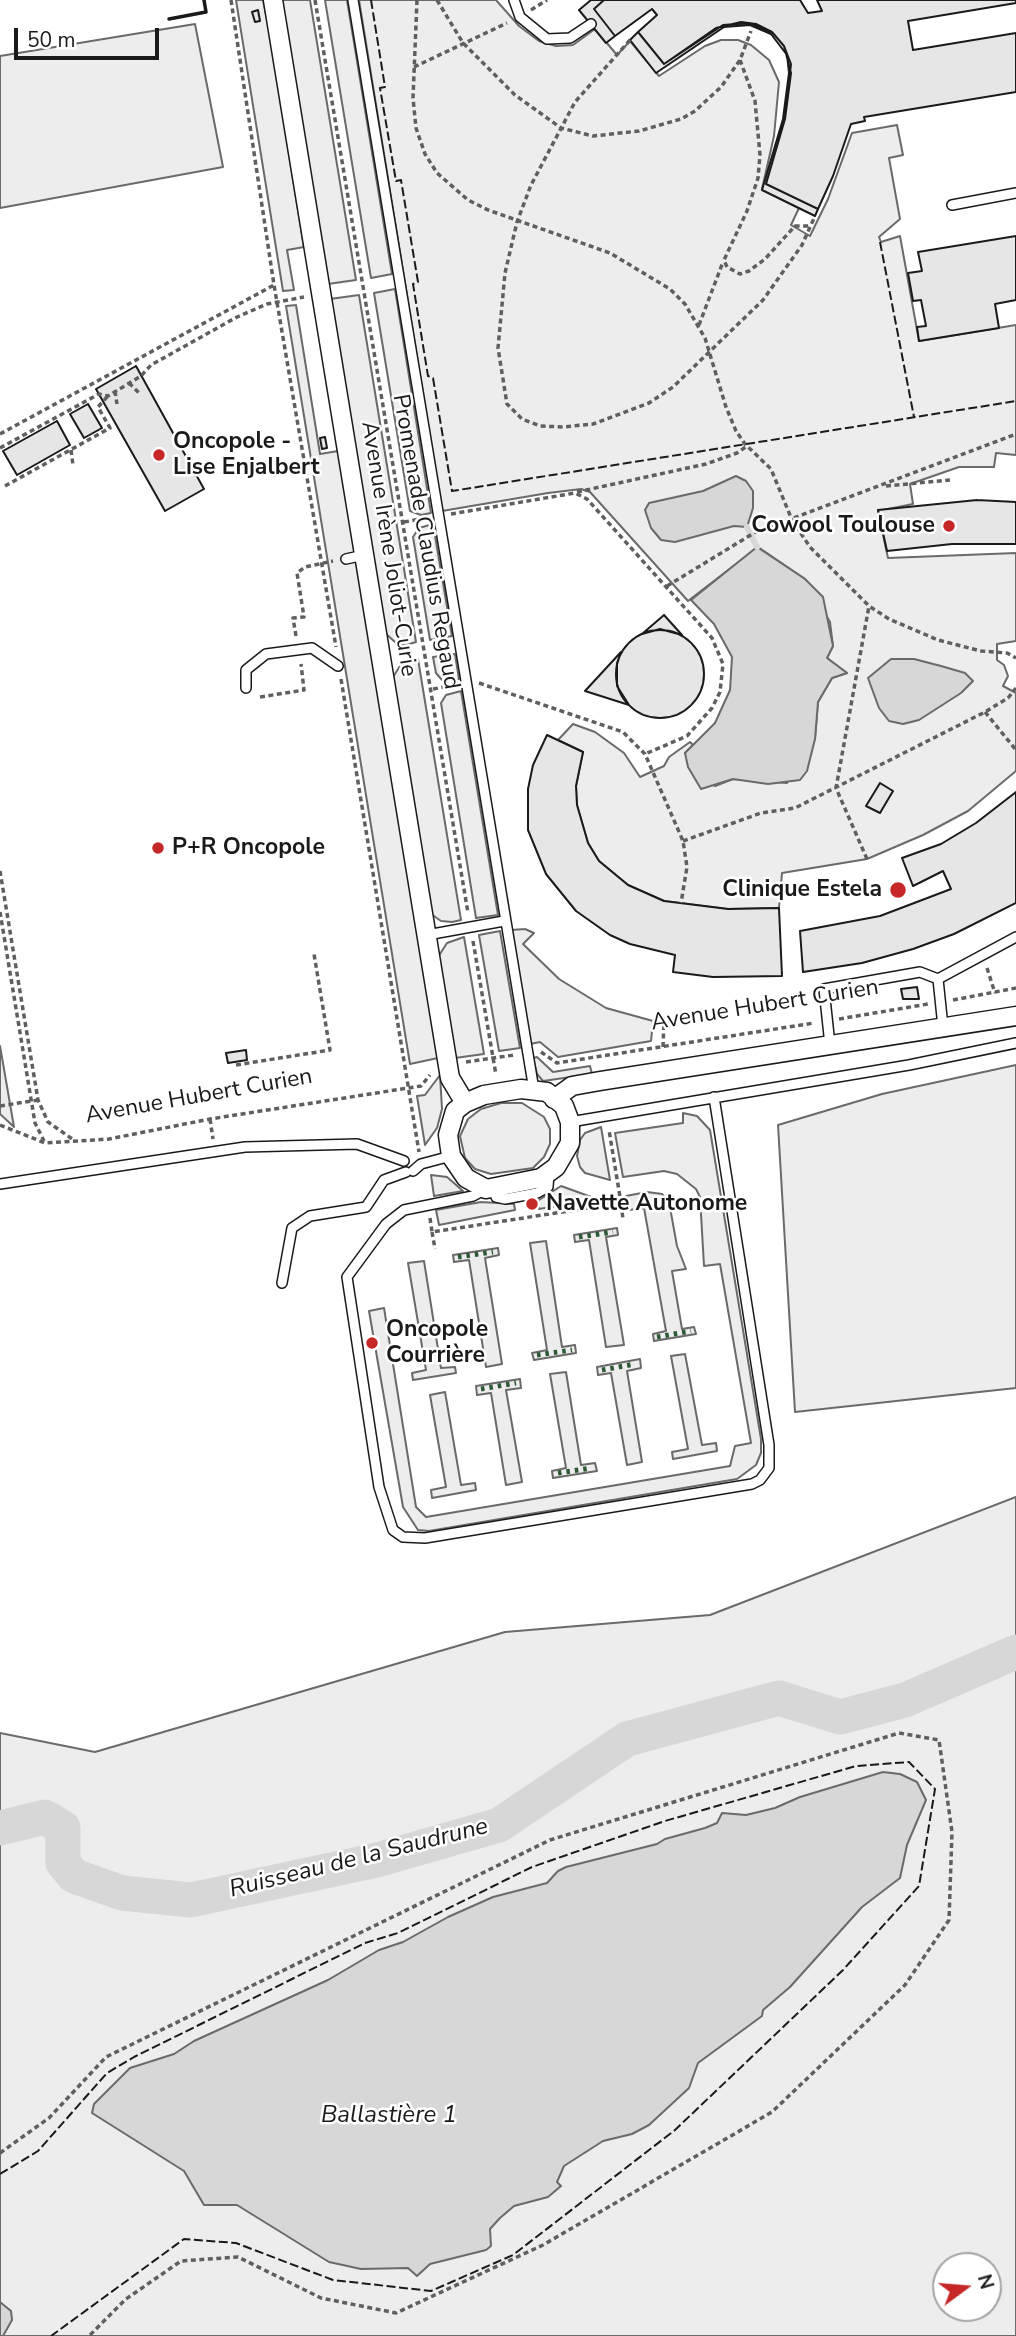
<!DOCTYPE html>
<html>
<head>
<meta charset="utf-8">
<style>
	body { margin:0 }
	#map { position:relative; width:1016px; height:2336px; overflow:hidden; background:#fff; font-family:"Nunito Sans",sans-serif }
	canvas { display:block }
	.north { position:absolute; left:932px; top:2252px; width:70px; height:70px; box-sizing:border-box; background:#fff; border:2px solid #a3a3a3; border-radius:50%; rotate:74deg; font-size:19px; font-weight:700; line-height:28px; text-align:center; color:#1a1a1a }
	.north::after { content:''; display:block; margin:auto; width:24px; height:32px; background:#c62828; clip-path:polygon(50% 0,100% 100%,50% 72%,0 100%) }
	.scale { position:absolute; left:14px; top:28px; width:145px; height:32px; box-sizing:border-box; border:4px solid #1a1a1a; border-top:0; padding-left:9px; font-size:21px; line-height:24px; white-space:nowrap; color:#1a1a1a; -webkit-text-stroke:5px #fff; paint-order:stroke }
</style>
</head>
<body>
<div id="map">
<canvas width="1016" height="2336"></canvas>
<div class="north">N</div>
<div class="scale">50 m</div>
</div>
<script>
const ctx = document.querySelector('canvas').getContext('2d');
ctx.lineJoin = 'round';
function paint(path, color) { ctx.fillStyle = color; ctx.fill(path, 'evenodd'); }
const poly = rows => new Path2D(rows.map(r => 'M' + r).join(''));
function trace(path, color, width, dash) { ctx.strokeStyle = color; ctx.lineWidth = width; ctx.lineCap = dash ? 'butt' : 'round'; ctx.setLineDash(dash || []); ctx.stroke(path); }
function write(font, color, halo, rows, align = 'center') {
  ctx.font = font + ' "Nunito Sans",sans-serif'; ctx.lineWidth = 5; ctx.setLineDash([]); ctx.textBaseline = 'middle'; ctx.strokeStyle = halo; ctx.fillStyle = color; for (const [text, x, y, turn = 0] of rows) {
    ctx.save(); ctx.translate(x, y); ctx.rotate((+turn || 0) * Math.PI / 180); ctx.textAlign = isNaN(turn) ? turn : align; if (halo) ctx.strokeText(text, 0, 0); ctx.fillText(text, 0, 0); ctx.restore();
  }
}
const green = poly([
	[236,0,263,0,269,29,304,247,287,250,294,290,283,291,236,0],
	[281,0,310,0,356,280,328,284,281,0],
	[325,0,347,0,392,274,371,278,325,0],
	[359,0,496,0,519,26,539,41,556,46,573,45,595,29,617,55,630,41,659,76,705,46,721,40,738,40,751,45,769,60,779,82,774,136,762,189,799,208,791,225,810,236,828,199,852,133,897,125,903,155,889,158,900,219,879,237,881,242,900,236,919,341,1016,325,1016,455,996,453,994,467,959,467,910,484,913,504,878,511,888,558,1016,553,1016,641,997,644,997,660,1004,665,1008,676,1003,686,1016,693,1016,771,968,811,923,835,867,859,782,873,779,908,728,909,664,901,628,885,599,861,588,843,577,805,576,786,583,752,558,740,573,724,595,732,624,753,640,777,664,766,669,757,690,742,693,745,685,753,715,786,733,779,787,783,815,739,818,702,832,678,847,673,827,658,833,646,830,622,805,579,758,547,688,601,590,492,581,489,548,493,442,511,359,0],
	[195,24,223,167,0,208,0,56,195,24],
	[395,289,431,513,421,515,410,511,374,293,395,289],
	[359,295,416,642,406,645,395,642,385,633,330,299,359,295],
	[296,305,320,454,338,451,438,1058,410,1064,286,306,296,305],
	[433,524,452,636,430,640,413,537,419,528,433,524],
	[455,654,459,679,442,680,436,673,433,657,455,654],
	[418,659,461,920,452,922,441,921,431,914,393,677,400,666,418,659],
	[461,691,498,915,476,918,441,703,446,695,461,691],
	[525,929,534,933,523,944,559,979,606,1008,653,1021,651,1041,558,1057,540,1042,530,1044,511,930,525,929],
	[500,931,520,1048,499,1051,479,935,500,931],
	[464,937,484,1054,455,1058,438,957,447,943,464,937],
	[0,1046,14,1127,0,1114,0,1046],
	[537,1057,553,1072,590,1066,592,1074,543,1081,537,1074,533,1058,537,1057],
	[1016,1065,1016,1388,795,1412,778,1125,882,1094,1016,1065],
	[440,1075,442,1109,437,1128,425,1145,417,1096,425,1095,440,1075],
	[501,1103,522,1103,544,1117,550,1129,550,1144,544,1157,533,1168,491,1174,475,1169,465,1158,460,1136,468,1119,481,1109,501,1103],
	[683,1113,697,1116,710,1130,761,1439,761,1453,756,1465,737,1479,429,1531,418,1530,403,1507,369,1311,384,1308,416,1507,426,1517,730,1466,735,1446,751,1443,720,1264,704,1266,700,1197,696,1189,677,1174,664,1171,623,1177,615,1133,683,1123,683,1113],
	[601,1127,610,1180,585,1173,580,1167,577,1156,580,1140,585,1133,601,1127],
	[431,1175,447,1177,463,1191,434,1196,431,1175],
	[561,1186,597,1199,539,1209,539,1200,561,1186],
	[647,1192,662,1194,669,1202,677,1246,686,1269,672,1271,682,1329,694,1327,696,1334,654,1341,653,1334,666,1331,644,1208,629,1210,626,1196,647,1192],
	[481,1202,514,1204,515,1210,439,1225,436,1210,481,1202],
	[617,1228,618,1235,606,1237,624,1345,606,1347,589,1240,575,1242,574,1235,617,1228],
	[546,1241,562,1347,575,1345,576,1353,534,1360,532,1353,547,1350,530,1243,546,1241],
	[498,1248,499,1255,485,1258,502,1364,486,1367,469,1260,454,1262,453,1255,498,1248],
	[424,1261,441,1368,455,1367,456,1373,413,1380,412,1373,426,1370,408,1263,424,1261],
	[685,1354,702,1445,716,1443,717,1451,673,1459,672,1452,688,1449,671,1356,685,1354],
	[640,1359,641,1368,627,1371,642,1462,627,1465,611,1373,598,1375,597,1367,640,1359],
	[566,1372,581,1465,595,1463,597,1471,553,1478,552,1471,566,1468,550,1374,566,1372],
	[520,1379,521,1388,506,1390,522,1482,506,1485,491,1393,477,1395,476,1386,520,1379],
	[445,1392,461,1485,475,1483,476,1490,432,1498,431,1490,446,1487,430,1395,445,1392],
	[1016,1497,1016,2336,0,2336,0,1733,95,1752,505,1632,710,1615,1016,1497],
	[946,2266,988,2266,988,2308,946,2308,946,2266]
]);
const water = poly([
	[736,476,746,481,753,491,753,508,747,527,734,526,675,542,661,540,651,528,645,510,649,503,703,491,736,476],
	[757,547,805,579,823,597,833,646,827,658,847,673,832,678,818,702,815,739,807,771,800,780,768,784,733,779,701,789,688,767,685,753,715,723,730,690,732,657,714,624,691,600,757,547],
	[891,659,914,659,941,666,965,673,973,681,961,693,919,720,903,724,889,721,879,708,868,678,891,659],
	[883,1772,900,1774,917,1782,926,1800,907,1845,900,1878,862,1907,790,1987,763,2010,762,2016,698,2063,689,2088,649,2125,632,2134,603,2141,564,2166,557,2182,561,2186,548,2197,514,2206,500,2218,490,2229,491,2246,486,2250,430,2264,417,2276,408,2268,361,2269,329,2262,237,2205,204,2205,184,2171,92,2113,94,2104,130,2068,174,2054,194,2041,328,1980,379,1950,403,1942,448,1917,493,1897,547,1883,558,1871,566,1867,657,1844,665,1839,705,1828,717,1823,722,1813,746,1815,775,1808,800,1797,883,1772],
	[0,2302,11,2311,12,2320,3,2336,0,2336,0,2302]
]);
const stream = poly([
	[747,527,757,547]
]);
const river = poly([
	[0,1828,45,1817,63,1828,63,1863,74,1876,122,1893,191,1900,377,1860,499,1825,627,1739,779,1698,840,1717,905,1700,1016,1652]
]);
const building = poly([
	[591,0,604,0,594,9,615,36,606,43,579,10,591,0],
	[604,0,800,0,808,13,822,11,817,0,1016,0,1016,3,908,21,913,50,1016,33,1016,92,864,117,865,121,851,124,833,176,818,209,766,184,785,119,791,73,784,46,772,32,749,23,723,25,664,64,638,32,657,15,652,9,615,36,594,9,604,0],
	[258,10,260,21,255,22,252,12,258,10],
	[741,22,756,24,772,32,784,46,791,64,785,119,766,184,818,209,815,216,762,190,783,119,789,73,787,55,771,34,750,25,724,27,656,73,630,40,638,32,664,64,716,28,741,22],
	[1016,236,1016,300,995,304,999,328,919,341,917,327,926,326,921,300,913,301,908,273,922,271,918,252,1016,236],
	[136,366,204,489,165,511,96,389,136,366],
	[88,404,102,428,84,438,70,414,88,404],
	[57,421,70,445,17,475,3,451,57,421],
	[325,437,327,448,322,449,320,438,325,437],
	[977,500,1016,502,1016,544,952,544,887,551,878,510,977,500],
	[664,615,682,635,660,629,642,634,664,615],
	'616 674a44 44 0 1 1 88 0a44 44 0 1 1-88 0Z',
	[621,652,617,663,617,686,629,705,585,691,621,652],
	[547,735,583,752,576,786,577,805,588,843,599,861,628,885,664,901,728,909,779,908,782,976,713,977,673,972,675,955,630,944,610,935,576,911,546,874,528,830,528,789,533,765,547,735],
	[880,783,893,791,880,813,866,806,880,783],
	[1016,792,1016,903,954,934,913,949,862,963,803,972,800,931,880,916,951,889,943,871,913,886,902,858,941,844,976,823,1016,792],
	[917,987,919,999,903,999,901,989,917,987],
	[246,1050,247,1060,228,1063,226,1053,246,1050]
]);
const path = poly([
	[231,0,274,285,336,647],
	[315,0,468,913],
	[417,0,413,98,416,128,425,154,437,173,468,200,488,210,610,253,670,289,685,304,705,338,726,407,736,431,745,444,771,469,792,520,810,547,869,606,889,619,938,640,981,651,1007,653,1016,658],
	[437,0,463,43,515,95,561,128,593,136,639,131,681,119,695,111,721,87,740,60,751,31],
	[531,10,547,0],
	[630,40,575,102,531,185,517,222,505,273,498,348,507,404,522,419,540,426,563,427,593,424,649,403,673,387,763,300,802,245,815,216],
	[740,60,755,101,760,155,758,178,747,211,724,260,727,267,740,274,749,271,765,259,795,226,810,226],
	[414,67,507,23],
	[699,325,723,262],
	[129,383,139,393],
	[115,391,117,404],
	[0,434,274,285],
	[0,448,99,394,108,396,141,376,151,365,237,317,267,304,304,297],
	[71,450,73,465],
	[5,486,110,428,98,407,107,397],
	[886,486,950,480],
	[577,492,706,464,737,453,747,446],
	[451,514,575,493,587,499,712,638,723,664,720,692,712,708,687,736,645,754],
	[404,522,426,518],
	[667,586,754,533,1016,434],
	[296,636,293,618,304,617,297,573,305,567,333,561],
	[341,679,419,1152],
	[479,683,623,732,645,754,683,841,687,867,681,903],
	[433,689,455,685],
	[260,697,304,690,301,664],
	[985,712,1016,750],
	[683,841,761,813,795,808,985,712,1008,698,1016,688],
	[867,859,836,788,869,606],
	[0,871,38,1100,48,1122,75,1141],
	[0,912,35,1123,44,1141],
	[473,941,496,1075],
	[987,968,995,993],
	[953,1000,1016,988],
	[839,1019,928,1004],
	[663,1047,664,1021],
	[541,1052,557,1063,814,1023],
	[466,1062,514,1055],
	[236,1065,330,1050,314,954],
	[0,1106,38,1100],
	[210,1119,213,1139],
	[0,1125,45,1143,109,1139,210,1119,421,1086,430,1075],
	[621,1204,623,1219],
	[430,1218,432,1232,621,1203,609,1130],
	[432,1232,435,1249],
	[0,2153,49,2118,106,2057,550,1840,899,1733,939,1740,952,1832,949,1920,905,1985,772,2112,543,2245,396,2313,321,2298,238,2257,181,2261,126,2299,89,2336]
]);
const lane = poly([
	[353,0,534,1090],
	[514,0,520,17,547,39,570,38,591,24],
	[952,205,1016,193],
	[346,559,364,555],
	[246,688,246,670,266,654,312,648,338,666],
	[427,935,504,921],
	[943,1027,938,979,1016,937],
	[830,1045,824,989,920,972,938,979],
	[570,1122,909,1065,1016,1043],
	[413,1171,421,1164,451,1156],
	[0,1184,245,1147,357,1144,404,1161],
	[493,1188,496,1197,505,1199,537,1193,548,1187,549,1173],
	[486,1189,473,1196,404,1210,386,1224,347,1277,379,1487,393,1530,403,1537,425,1538,752,1484,760,1480,769,1468,769,1445,714,1097],
	[282,1283,292,1228,310,1216,366,1207,384,1180,406,1172]
]);
const street = poly([
	[273,0,450,1078,465,1103],
	[521,1089,547,1092,564,1106,570,1122,570,1143,556,1167,541,1178,486,1189,466,1178,451,1156,448,1135,455,1111,465,1103,484,1095,521,1089],
	[554,1099,572,1086,600,1081,1016,1016]
]);
const hedge = poly([
	[579,1237,613,1232],
	[458,1257,493,1252],
	[657,1337,691,1331],
	[537,1355,572,1350],
	[602,1370,635,1364],
	[481,1389,516,1383],
	[558,1473,591,1468]
]);
const fence = poly([
	[371,0,385,87,380,88,396,181,401,180,418,282,413,284,428,376,433,378,452,491,1016,401],
	[880,242,914,417],
	[0,2174,38,2151,107,2073,134,2057,365,1943,398,1933,532,1867,665,1821,856,1766,909,1762,935,1789,919,1886,843,1970,675,2130,513,2255,431,2291,333,2280,236,2243,184,2239,51,2336]
]);
const wall = poly([
	[169,19,206,12,204,0]
]);
const markers = [
	[159,455,7,"#c62828"],
	[949,526,7,"#c62828"],
	[158,848,7,"#c62828"],
	[898,890,9,"#c62828"],
	[532,1204,7,"#c62828"],
	[372,1343,7,"#c62828"]
];
const poiNames = [
	["Oncopole -",173,442],
	["Lise Enjalbert",173,468],
	["Cowool Toulouse",935,526,"right"],
	["P+R Oncopole",172,848],
	["Clinique Estela",882,890,"right"],
	["Navette Autonome",546,1204],
	["Oncopole",386,1330],
	["Courrière",386,1356]
];
const streetNames = [
	["Promenade Claudius Regaud",425,542,80],
	["Avenue Irène Joliot-Curie",388,549,81],
	["Avenue Hubert Curien",765,1006,-9],
	["Avenue Hubert Curien",199,1097,-10]
];
const waterNames = [
	["Ruisseau de la Saudrune",359,1859,-14],
	["Ballastière 1",389,2116]
];
paint(green, '#ededed');
trace(green, '#6a6a6a', 2);
paint(water, '#d7d7d7');
trace(water, '#6a6a6a', 2);
trace(stream, '#d7d7d7', 6);
trace(river, '#d7d7d7', 35);
paint(building, '#e6e6e6');
trace(building, '#1a1a1a', 2);
trace(lane, '#1a1a1a', 12);
trace(street, '#1a1a1a', 21);
trace(path, '#5f5f5f', 3.5, [5, 3.5]);
trace(lane, '#fff', 9);
trace(street, '#fff', 18);
trace(hedge, '#2b5a34', 5, [3.5, 5]);
trace(fence, '#1a1a1a', 2, [9, 3.5]);
trace(wall, '#1a1a1a', 3.5);
for (const [x, y, r, color] of markers) { const dot = new Path2D(); dot.arc(x, y, r, 0, 2 * Math.PI); ctx.fillStyle = color; ctx.fill(dot); trace(dot, '#fff', 2.5); }
write('bold 23px', '#1a1a1a', '#fff', poiNames, 'left');
write('23px', '#1a1a1a', '#fff', streetNames);
write('italic 24px', '#1a1a1a', '#fff', waterNames);
</script>
</body>
</html>
